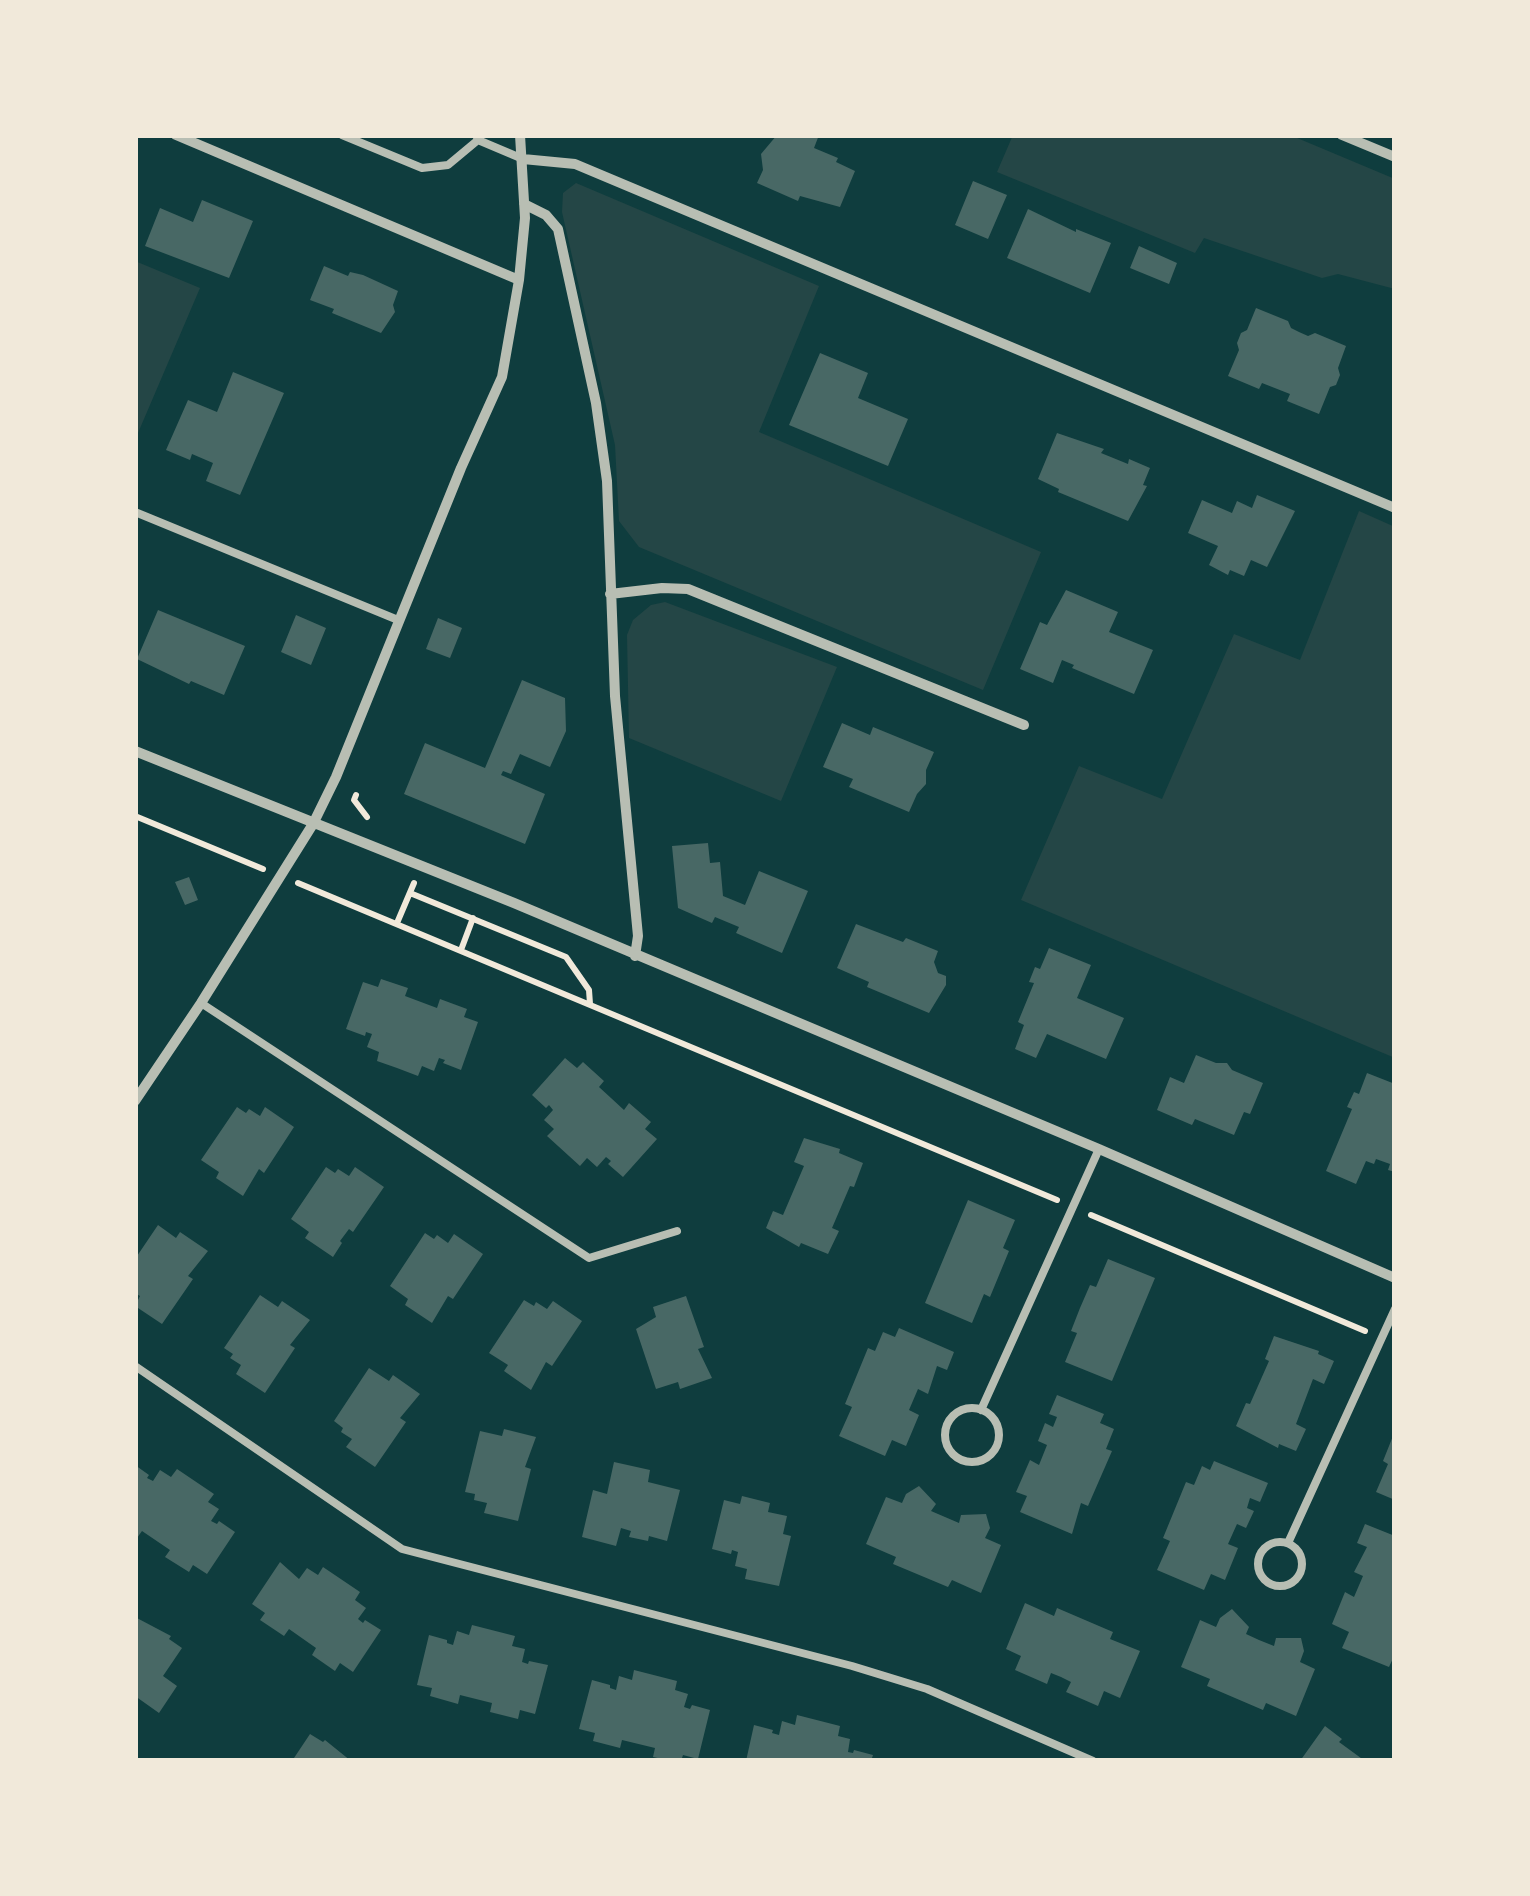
<!DOCTYPE html>
<html>
<head>
<meta charset="utf-8">
<style>
	body { margin:0 }
	#map { position:relative; width:1530px; height:1896px; overflow:hidden; background:#0f3d3e; font-family:Jost,sans-serif }
	canvas { display:block }
	.frame { position:absolute; inset:0; border:138px solid #f1e9da; pointer-events:none }
</style>
</head>
<body>
<div id="map">
<canvas width="1530" height="1896"></canvas>
<div class="frame"></div>
</div>
<script>
const ctx = document.querySelector('canvas').getContext('2d');
ctx.lineJoin = 'round';
function paint(path, color) { ctx.fillStyle = color; ctx.fill(path, 'evenodd'); }
const poly = rows => new Path2D(rows.map(r => 'M' + r).join(''));
function trace(path, color, width, dash) { ctx.strokeStyle = color; ctx.lineWidth = width; ctx.lineCap = dash ? 'butt' : 'round'; ctx.setLineDash(dash || []); ctx.stroke(path); }
const green = poly([
	[1013,135,1290,135,1395,179,1395,289,1338,274,1322,278,1204,238,1195,253,997,172],
	[576,183,819,286,759,432,1041,552,983,690,639,547,619,521,615,445,562,212,563,193],
	[135,261,200,288,135,440],
	[1359,511,1395,527,1395,1058,1021,900,1079,766,1162,799,1234,634,1300,660],
	[665,602,837,667,781,801,629,738,627,635,633,620,651,605]
]);
const building = poly([
	[777,135,819,135,814,148,838,158,836,162,855,171,840,207,800,196,798,201,757,183,763,170,761,154],
	[973,181,1007,195,988,239,955,225],
	[202,200,253,221,229,278,145,246,160,208,193,222],
	[1028,209,1076,232,1076,229,1111,243,1090,293,1007,258],
	[1139,246,1177,263,1169,284,1130,268],
	[324,266,348,276,350,272,363,275,398,291,393,305,395,312,381,333,332,313,334,309,310,300],
	[1256,308,1288,321,1291,328,1299,332,1308,336,1315,333,1346,346,1338,368,1340,375,1336,385,1330,387,1319,414,1287,401,1290,394,1262,383,1259,389,1228,376,1239,350,1237,343,1241,333,1247,330],
	[820,353,868,373,858,398,908,419,888,466,789,425],
	[233,372,284,393,240,495,206,481,213,463,192,454,190,460,166,450,188,400,217,412],
	[1057,433,1104,449,1101,453,1128,464,1129,459,1150,468,1143,485,1147,486,1128,521,1058,492,1059,489,1038,479],
	[1257,495,1295,511,1267,567,1251,560,1244,576,1230,570,1228,575,1209,565,1218,546,1188,533,1202,500,1232,513,1237,501,1252,508],
	[1066,590,1118,612,1109,632,1153,650,1134,694,1072,668,1074,665,1062,660,1053,683,1020,669,1040,622,1047,625],
	[158,610,245,646,224,695,191,681,189,684,137,659],
	[296,615,326,628,311,665,281,652],
	[438,618,462,628,450,658,426,649],
	[522,680,565,698,566,731,550,767,520,754,511,774,503,771,501,775,545,794,525,844,404,794,425,743,485,768],
	[842,723,870,735,873,727,934,752,926,770,926,784,917,794,909,812,849,787,853,779,823,767],
	[708,843,710,863,720,862,723,896,745,905,759,871,808,891,782,953,736,933,739,927,715,917,712,923,678,908,672,846],
	[189,877,198,900,185,905,175,882],
	[856,924,903,942,906,938,938,951,934,962,938,973,946,976,946,985,929,1013,867,987,869,982,837,968],
	[1049,948,1091,965,1077,998,1124,1018,1106,1059,1047,1034,1036,1058,1015,1049,1024,1025,1018,1022,1034,983,1029,982,1035,967,1040,969],
	[381,979,408,988,405,996,437,1008,440,999,467,1009,464,1017,478,1022,461,1070,443,1063,445,1060,439,1058,434,1071,422,1066,418,1076,397,1068,377,1061,379,1052,367,1047,372,1034,366,1032,365,1036,346,1029,363,982,378,987],
	[1196,1055,1216,1063,1227,1063,1232,1070,1263,1083,1250,1114,1244,1112,1234,1135,1195,1119,1192,1125,1157,1110,1170,1077,1184,1083],
	[565,1058,577,1068,583,1062,604,1081,599,1087,611,1098,624,1110,629,1103,651,1122,645,1129,657,1139,623,1177,608,1164,611,1161,606,1157,597,1167,587,1158,580,1166,547,1136,554,1129,544,1120,553,1110,549,1105,546,1108,532,1095],
	[1367,1073,1395,1084,1395,1172,1388,1170,1390,1164,1376,1159,1374,1164,1366,1161,1356,1184,1326,1171,1352,1109,1347,1107,1354,1092,1359,1094],
	[237,1107,246,1113,249,1109,260,1116,265,1107,294,1127,264,1173,259,1169,243,1196,216,1178,219,1172,201,1160],
	[804,1138,840,1149,839,1153,863,1163,854,1187,850,1186,832,1228,839,1231,828,1254,801,1243,799,1247,766,1228,773,1211,783,1215,804,1166,794,1162],
	[326,1167,335,1173,338,1169,349,1176,355,1167,384,1187,353,1232,349,1229,340,1241,342,1243,333,1257,305,1238,309,1232,291,1219],
	[968,1200,1015,1220,1003,1248,1009,1251,990,1297,984,1294,972,1323,925,1303],
	[158,1225,176,1238,180,1232,208,1251,188,1276,193,1279,162,1324,135,1306,140,1296,135,1293,135,1259],
	[425,1233,434,1239,437,1235,448,1243,454,1234,483,1254,453,1299,448,1296,432,1323,405,1305,408,1299,390,1286],
	[1108,1259,1155,1278,1112,1381,1065,1362,1077,1333,1071,1331,1080,1308,1090,1285,1096,1287],
	[260,1295,278,1307,282,1301,310,1320,290,1345,295,1348,265,1393,236,1374,241,1365,230,1358,233,1354,224,1348],
	[686,1296,704,1347,698,1349,712,1378,680,1389,678,1382,656,1389,636,1329,656,1317,653,1307],
	[524,1300,534,1306,536,1302,547,1309,553,1301,582,1321,552,1366,546,1362,531,1390,504,1371,508,1365,489,1353],
	[899,1328,954,1352,947,1370,937,1366,928,1394,918,1389,909,1410,919,1415,906,1446,892,1440,885,1456,839,1436,852,1407,845,1404,868,1348,875,1351,883,1332,895,1337],
	[1274,1336,1319,1351,1318,1354,1334,1361,1324,1384,1313,1379,1296,1424,1306,1429,1296,1451,1279,1444,1278,1448,1236,1426,1246,1403,1250,1404,1269,1361,1265,1359],
	[369,1368,389,1381,393,1375,420,1394,400,1418,406,1422,375,1467,346,1447,352,1439,341,1432,343,1428,334,1421],
	[1057,1395,1104,1414,1100,1423,1114,1429,1106,1449,1112,1451,1088,1506,1081,1503,1072,1534,1020,1512,1027,1496,1016,1492,1030,1460,1039,1465,1047,1445,1038,1441,1045,1423,1053,1427,1057,1417,1049,1414],
	[504,1429,536,1437,525,1467,531,1469,518,1521,484,1513,487,1503,474,1500,475,1494,465,1492,480,1431,502,1436],
	[1395,1431,1395,1500,1376,1492,1388,1464,1383,1461],
	[1214,1461,1268,1483,1260,1502,1250,1498,1247,1508,1254,1511,1246,1528,1237,1524,1228,1544,1238,1548,1225,1580,1211,1574,1204,1590,1157,1570,1170,1541,1163,1538,1186,1482,1194,1485,1202,1466,1210,1470],
	[614,1462,650,1470,648,1482,680,1490,667,1541,649,1536,648,1541,629,1537,631,1531,621,1528,616,1546,582,1537,593,1490,607,1494],
	[135,1465,149,1475,147,1478,153,1481,160,1470,171,1477,177,1469,214,1494,208,1502,219,1509,211,1521,217,1524,219,1521,235,1532,207,1574,193,1565,189,1572,165,1557,170,1550,142,1531,137,1538,135,1536],
	[919,1486,936,1504,931,1511,959,1523,961,1515,986,1514,990,1528,985,1538,1001,1545,981,1593,952,1580,948,1587,893,1564,896,1557,866,1544,886,1497,902,1503,906,1494],
	[742,1496,770,1503,768,1512,787,1516,783,1534,791,1536,779,1586,745,1579,747,1569,735,1566,738,1552,732,1550,731,1554,712,1549,724,1500,740,1504],
	[1365,1524,1395,1536,1395,1654,1389,1667,1342,1648,1349,1632,1332,1624,1345,1592,1354,1597,1363,1576,1354,1572,1367,1547,1357,1543],
	[280,1562,299,1579,307,1568,318,1575,323,1567,360,1592,355,1600,366,1608,358,1619,363,1623,365,1620,381,1630,353,1672,340,1663,335,1671,312,1655,316,1648,289,1629,284,1636,260,1620,265,1613,252,1604],
	[1025,1603,1054,1616,1057,1608,1113,1632,1110,1639,1140,1651,1120,1698,1104,1691,1098,1706,1066,1692,1071,1682,1061,1677,1051,1673,1047,1684,1015,1670,1021,1656,1006,1649],
	[1232,1609,1249,1627,1246,1634,1259,1640,1274,1646,1276,1638,1301,1638,1304,1651,1300,1662,1315,1669,1296,1716,1266,1703,1263,1710,1207,1686,1210,1679,1181,1667,1200,1620,1216,1627,1220,1618],
	[135,1617,171,1636,169,1639,182,1648,163,1676,177,1686,159,1713,135,1696],
	[472,1625,515,1636,512,1646,525,1649,522,1662,528,1664,529,1661,548,1665,535,1714,520,1710,518,1719,490,1712,492,1703,460,1695,458,1704,430,1696,432,1688,417,1685,429,1635,447,1640,447,1643,453,1645,457,1631,469,1635],
	[634,1670,677,1681,675,1690,688,1694,684,1707,690,1709,692,1705,710,1710,698,1759,683,1755,681,1761,671,1761,653,1757,655,1748,622,1740,620,1748,593,1741,595,1733,579,1729,592,1680,610,1685,610,1688,616,1690,619,1676,632,1680],
	[797,1715,840,1726,838,1736,850,1739,848,1752,853,1753,854,1750,873,1755,871,1761,746,1761,754,1725,773,1730,772,1733,779,1735,782,1721,795,1725],
	[1325,1726,1342,1739,1339,1742,1365,1761,1300,1761],
	[310,1734,323,1742,325,1740,351,1761,292,1761]
]);
const path = poly([
	[356,795,354,800,367,817],
	[135,816,263,869],
	[298,883,1057,1200],
	[410,893,566,957,589,990,590,1004],
	[397,923,414,883],
	[461,950,473,918],
	[1091,1215,1365,1331]
]);
const service = poly([
	[342,135,422,168,448,165,478,140],
	[476,135,478,140,523,159],
	[135,512,398,620],
	[201,1003,589,1258,677,1231],
	[135,1366,402,1549,852,1666,927,1689,1093,1761],
	'945 1435a27 27 0 1 1 54 0a27 27 0 1 1-54 0Z',
	[981,1410,1099,1149],
	'1258 1564a22 22 0 1 1 44 0a22 22 0 1 1-44 0Z',
	[1288,1543,1395,1309]
]);
const minor = poly([
	[176,135,519,280],
	[1342,135,1395,157],
	[523,159,575,164,1395,508],
	[524,204,546,215,558,229,596,403,607,481,615,696,638,936,635,956],
	[610,594,662,588,688,589,1024,725],
	[135,751,514,903,1099,1149,1395,1278],
	[135,1101,201,1003,313,824,336,777,461,468,502,377,519,280,525,218,520,135]
]);
paint(green, '#244646');
paint(building, '#486865');
trace(path, '#f1e9da', 6);
trace(service, '#b8beb3', 8);
trace(minor, '#b8beb3', 10);
</script>
</body>
</html>
